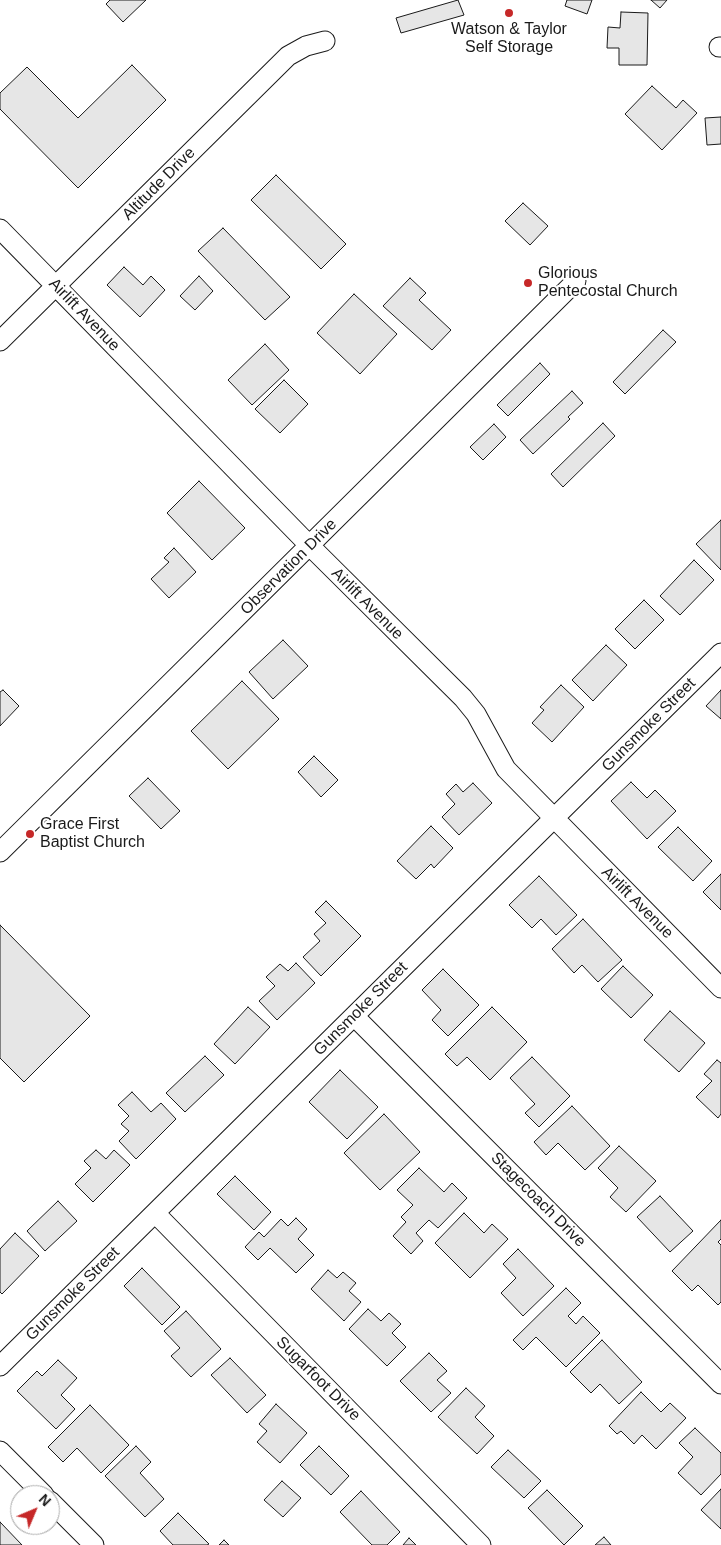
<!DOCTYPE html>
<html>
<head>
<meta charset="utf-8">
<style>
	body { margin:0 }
	#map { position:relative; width:721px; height:1545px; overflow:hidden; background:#fff; font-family:Helvetica,sans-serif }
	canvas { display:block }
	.north { position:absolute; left:10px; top:1485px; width:50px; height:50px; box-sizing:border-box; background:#fff; border:1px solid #a3a3a3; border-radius:50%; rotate:45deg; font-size:14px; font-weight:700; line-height:20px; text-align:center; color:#1a1a1a }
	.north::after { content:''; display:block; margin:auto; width:18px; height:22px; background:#c62828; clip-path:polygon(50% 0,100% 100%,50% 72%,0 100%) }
</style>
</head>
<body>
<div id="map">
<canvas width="721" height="1545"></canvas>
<div class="north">N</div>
</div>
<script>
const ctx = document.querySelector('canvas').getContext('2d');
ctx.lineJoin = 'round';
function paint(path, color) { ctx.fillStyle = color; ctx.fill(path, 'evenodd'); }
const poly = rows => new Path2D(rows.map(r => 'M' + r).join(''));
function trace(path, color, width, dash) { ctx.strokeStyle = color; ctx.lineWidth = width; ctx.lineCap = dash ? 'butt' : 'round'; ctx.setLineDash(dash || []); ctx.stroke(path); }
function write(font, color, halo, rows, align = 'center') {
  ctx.font = font + ' Helvetica,sans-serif'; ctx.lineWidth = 4; ctx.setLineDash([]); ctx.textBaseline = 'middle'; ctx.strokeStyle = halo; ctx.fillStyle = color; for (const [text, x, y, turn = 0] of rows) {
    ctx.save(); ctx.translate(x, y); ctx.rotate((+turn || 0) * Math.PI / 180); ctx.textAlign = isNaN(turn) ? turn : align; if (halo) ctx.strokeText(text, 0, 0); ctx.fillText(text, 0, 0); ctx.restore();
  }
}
const building = poly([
	[110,0,146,0,123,22,106,4,110,0],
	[458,0,464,15,401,33,396,18,458,0],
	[567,0,592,0,587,14,565,6,567,0],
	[651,0,667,0,660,8,651,0],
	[621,12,648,13,647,65,619,65,619,48,607,48,608,27,620,28,621,12],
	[132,65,166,100,78,188,0,109,0,93,27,67,78,118,132,65],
	[652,86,676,108,683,100,697,113,662,150,625,114,652,86],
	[721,117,721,144,707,145,705,118,721,117],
	[276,175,346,244,321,269,251,200,276,175],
	[523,203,548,226,530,245,505,221,523,203],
	[223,228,290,297,265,320,198,251,223,228],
	[124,267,143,285,151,276,165,290,140,317,107,285,124,267],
	[199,276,213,291,195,310,180,296,199,276],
	[410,278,426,293,419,300,451,330,432,350,383,306,410,278],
	[354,294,397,334,360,374,317,333,354,294],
	[663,330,676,342,625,394,613,382,663,330],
	[265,344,289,370,252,405,228,380,265,344],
	[540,363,550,374,508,416,497,405,540,363],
	[284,380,308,404,280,433,255,409,284,380],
	[572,391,583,403,568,417,570,419,533,454,520,440,572,391],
	[603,423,615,436,563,487,551,474,603,423],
	[494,424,506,437,483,460,470,447,494,424],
	[199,481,245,528,212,560,167,513,199,481],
	[721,520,721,570,696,544,721,520],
	[174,548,196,572,169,598,151,579,169,562,164,558,174,548],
	[694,560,714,580,680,615,660,596,694,560],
	[644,600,664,620,635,649,615,629,644,600],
	[283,640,308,666,273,699,249,672,283,640],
	[606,645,627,665,593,701,572,680,606,645],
	[242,681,279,719,228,769,191,731,242,681],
	[561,685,584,707,552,742,532,723,544,710,540,707,561,685],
	[3,690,19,706,0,726,0,692,3,690],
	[721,690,721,719,706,706,721,690],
	[314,756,338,780,321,797,298,772,314,756],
	[148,778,180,811,161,829,129,796,148,778],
	[631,782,647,798,655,790,676,811,647,839,611,801,631,782],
	[473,783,492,803,459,835,442,817,455,804,446,794,456,784,463,792,473,783],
	[431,826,453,848,434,868,431,864,416,879,397,861,431,826],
	[678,827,712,861,693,881,658,847,678,827],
	[721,874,721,910,703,892,721,874],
	[539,876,577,915,556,935,541,919,532,928,509,905,539,876],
	[326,901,361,936,321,976,303,957,320,941,314,934,326,923,315,912,326,901],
	[583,919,622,960,598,982,582,965,574,973,552,949,583,919],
	[0,925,90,1016,24,1082,0,1058,0,925],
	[296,963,315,983,277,1020,259,1001,275,986,266,977,280,964,288,971,296,963],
	[623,966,653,995,631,1018,601,989,623,966],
	[443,969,479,1005,448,1036,432,1020,441,1010,422,990,443,969],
	[248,1007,270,1027,235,1064,214,1044,248,1007],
	[492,1007,527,1042,490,1080,467,1057,457,1066,445,1054,492,1007],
	[670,1011,705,1043,679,1072,644,1040,670,1011],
	[205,1056,224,1075,185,1112,166,1093,205,1056],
	[532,1057,570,1096,539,1127,525,1113,535,1104,510,1078,532,1057],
	[717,1060,721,1063,721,1114,718,1118,696,1097,712,1081,704,1074,717,1060],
	[340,1070,378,1107,347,1139,309,1102,340,1070],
	[132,1092,151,1112,161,1103,176,1119,136,1159,119,1141,129,1131,121,1124,129,1116,118,1105,132,1092],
	[572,1106,610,1146,585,1170,558,1143,546,1155,534,1142,572,1106],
	[384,1114,420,1152,380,1190,344,1153,384,1114],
	[619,1146,656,1181,626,1212,610,1197,618,1188,598,1168,619,1146],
	[96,1150,106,1159,114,1150,130,1165,93,1202,75,1184,91,1168,84,1161,96,1150],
	[419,1168,444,1192,452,1183,467,1198,438,1228,429,1220,416,1233,423,1241,411,1254,393,1236,406,1222,401,1217,413,1205,397,1190,419,1168],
	[235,1176,271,1212,254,1230,217,1194,235,1176],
	[660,1196,693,1231,670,1252,637,1217,660,1196],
	[58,1201,77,1221,45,1251,27,1231,58,1201],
	[464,1213,484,1233,492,1224,508,1239,470,1278,435,1243,464,1213],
	[296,1218,307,1229,298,1239,314,1255,296,1273,270,1248,258,1260,245,1247,259,1232,264,1237,281,1219,288,1226,296,1218],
	[721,1220,721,1239,718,1242,721,1245,721,1302,718,1305,698,1285,692,1291,672,1271,721,1220],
	[15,1233,39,1256,2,1294,0,1292,0,1249,15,1233],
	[518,1249,554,1286,523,1316,501,1293,516,1278,503,1264,518,1249],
	[142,1268,180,1307,162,1325,124,1286,142,1268],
	[328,1270,337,1278,343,1272,356,1283,349,1291,361,1302,344,1321,311,1289,328,1270],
	[566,1288,581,1303,568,1316,576,1324,583,1316,600,1333,566,1367,536,1337,523,1350,513,1340,566,1288],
	[368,1309,381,1321,389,1313,401,1324,392,1333,406,1347,387,1366,349,1329,368,1309],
	[186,1311,221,1349,191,1377,171,1356,180,1348,164,1331,186,1311],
	[602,1340,642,1382,619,1404,600,1384,591,1393,570,1372,602,1340],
	[429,1353,447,1371,437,1380,451,1393,431,1412,400,1381,429,1353],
	[230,1358,266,1395,247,1413,211,1375,230,1358],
	[58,1360,77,1378,61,1395,75,1409,56,1429,17,1391,37,1371,42,1376,58,1360],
	[466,1388,485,1406,475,1417,494,1436,477,1454,438,1417,466,1388],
	[641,1392,661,1412,670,1403,686,1418,656,1449,642,1435,634,1444,621,1431,617,1434,609,1426,641,1392],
	[276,1404,307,1433,280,1463,257,1442,267,1431,259,1424,276,1404],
	[90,1405,129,1445,101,1473,77,1448,63,1462,48,1447,90,1405],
	[695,1428,721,1453,721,1474,701,1495,678,1473,693,1457,679,1443,695,1428],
	[136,1446,151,1462,140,1473,164,1499,145,1517,105,1476,136,1446],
	[319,1446,349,1476,331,1495,300,1465,319,1446],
	[508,1450,541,1481,524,1498,491,1467,508,1450],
	[282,1481,301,1498,283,1517,264,1500,282,1481],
	[721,1489,721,1529,701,1510,721,1489],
	[547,1490,583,1526,564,1545,528,1508,547,1490],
	[361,1491,400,1532,387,1545,372,1545,340,1512,361,1491],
	[178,1513,209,1544,207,1545,173,1545,160,1531,178,1513],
	[0,1522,22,1545,0,1545,0,1522],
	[604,1537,611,1545,595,1545,604,1537],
	[409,1538,416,1545,403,1545,409,1538],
	[224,1540,229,1545,219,1545,224,1540]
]);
const minor = poly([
	[719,47,721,47],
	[0,229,310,546,463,698,476,714,506,769,721,988],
	[0,341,288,56,306,46,325,41],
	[0,852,576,281],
	[354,1016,721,1384],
	[155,1213,481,1545],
	[0,1366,721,653],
	[0,1451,44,1495],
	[50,1501,94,1545]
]);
const markers = [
	[509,13,5,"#c62828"],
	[528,283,5,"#c62828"],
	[30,834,5,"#c62828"]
];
const poiNames = [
	["Watson & Taylor",509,30,"center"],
	["Self Storage",509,48,"center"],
	["Glorious",538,274],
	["Pentecostal Church",538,292],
	["Grace First",40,825],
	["Baptist Church",40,843]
];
const streetNames = [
	["Altitude Drive",159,184,-45],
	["Airlift Avenue",84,315,46],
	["Observation Drive",289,567,-45],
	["Airlift Avenue",367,604,45],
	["Gunsmoke Street",649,725,-45],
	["Airlift Avenue",637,903,45],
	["Gunsmoke Street",361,1009,-45],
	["Stagecoach Drive",538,1200,45],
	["Gunsmoke Street",73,1294,-45],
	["Sugarfoot Drive",318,1379,45]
];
paint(building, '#e6e6e6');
trace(building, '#1a1a1a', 1);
trace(minor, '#1a1a1a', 21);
trace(minor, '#fff', 19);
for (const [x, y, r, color] of markers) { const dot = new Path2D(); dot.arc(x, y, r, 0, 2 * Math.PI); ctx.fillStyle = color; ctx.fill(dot); trace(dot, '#fff', 2); }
write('16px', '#1a1a1a', '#fff', poiNames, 'left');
write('16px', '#1a1a1a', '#fff', streetNames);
</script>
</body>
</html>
